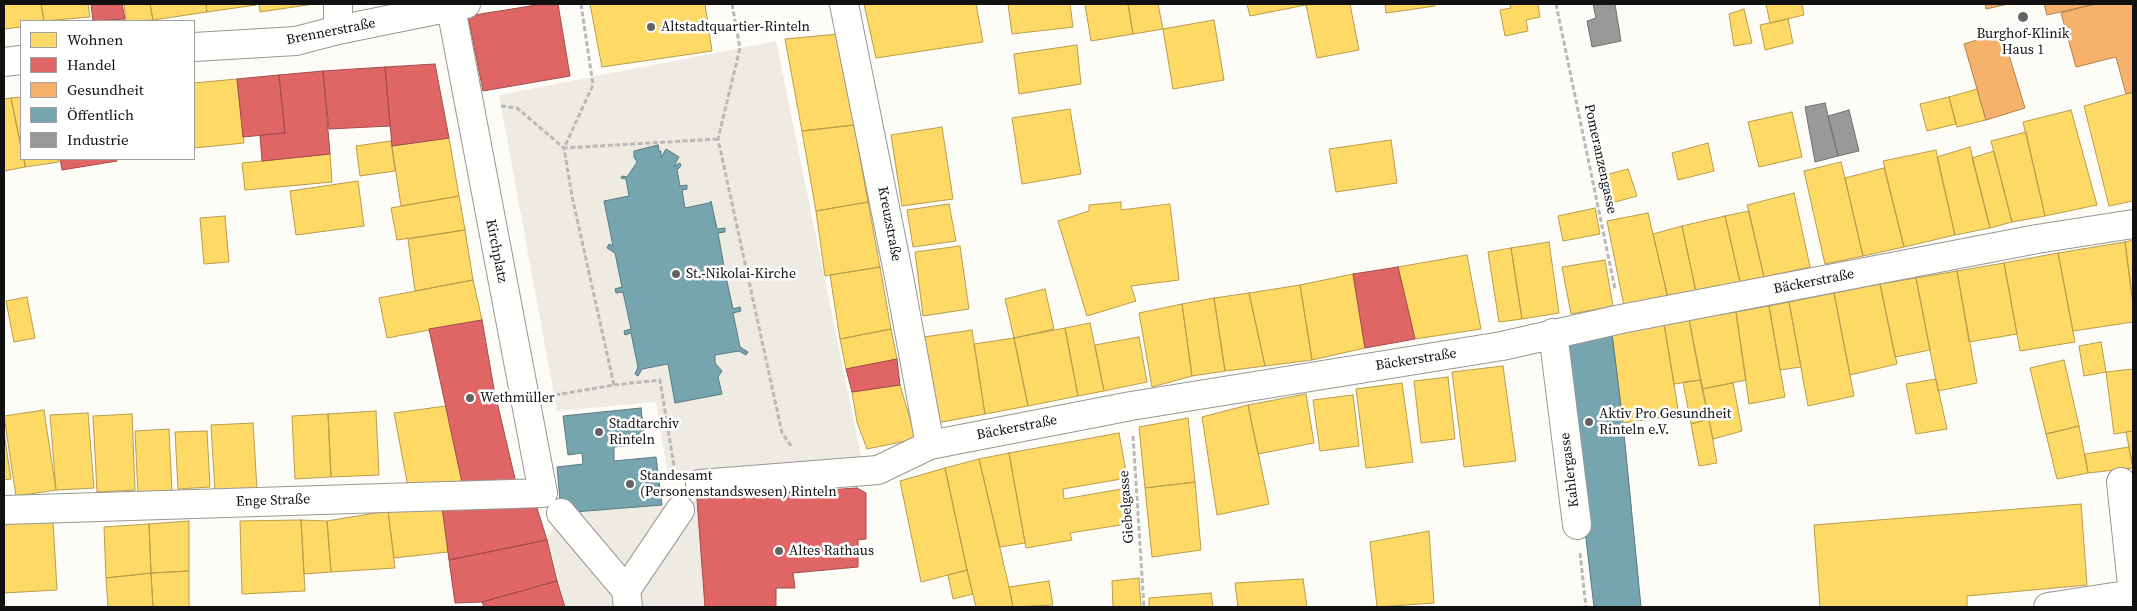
<!DOCTYPE html>
<html>
<head>
<meta charset="utf-8">
<style>
	body { margin:0 }
	#map { position:relative; width:2137px; height:611px; overflow:hidden; background:#fdfcf7; font-family:"Source Serif 4",serif }
	canvas { display:block }
	.frame { position:absolute; inset:0; border:5px solid #111; pointer-events:none }
	.legend { position:absolute; left:20px; top:20px; width:175px; height:140px; box-sizing:border-box; background:#fff; border:1px solid #a0a0a0; margin:0; padding:6px 9px; list-style:none; font-size:15px; color:#111 }
	.legend li { display:flex; align-items:center; gap:10px; height:25px }
	.legend b { width:25px; border:1px solid #a0a0a0 }
</style>
</head>
<body>
<div id="map">
<canvas width="2137" height="611"></canvas>
<div class="frame"></div>
<ul class="legend">
<li><b style="height:14px;background:#ffd966"></b>Wohnen</li>
<li><b style="height:14px;background:#e06666"></b>Handel</li>
<li><b style="height:14px;background:#f6b26b"></b>Gesundheit</li>
<li><b style="height:14px;background:#76a5af"></b>Öffentlich</li>
<li><b style="height:14px;background:#999"></b>Industrie</li>
</ul>
</div>
<script>
const ctx = document.querySelector('canvas').getContext('2d');
ctx.lineJoin = 'round';
function paint(path, color) { ctx.fillStyle = color; ctx.fill(path, 'evenodd'); }
const poly = rows => new Path2D(rows.map(r => 'M' + r).join(''));
function trace(path, color, width, dash) { ctx.strokeStyle = color; ctx.lineWidth = width; ctx.lineCap = dash ? 'butt' : 'round'; ctx.setLineDash(dash || []); ctx.stroke(path); }
function write(font, color, halo, rows, align = 'center') {
  ctx.font = font + ' "Source Serif 4",serif'; ctx.lineWidth = 5; ctx.setLineDash([]); ctx.textBaseline = 'middle'; ctx.strokeStyle = halo; ctx.fillStyle = color; for (const [text, x, y, turn = 0] of rows) {
    ctx.save(); ctx.translate(x, y); ctx.rotate((+turn || 0) * Math.PI / 180); ctx.textAlign = isNaN(turn) ? turn : align; if (halo) ctx.strokeText(text, 0, 0); ctx.fillText(text, 0, 0); ctx.restore();
  }
}
const plaza = poly([
	[776,41,862,461,669,482,656,402,557,411,499,95],
	[658,146,659,151,661,151,661,158,666,149,679,157,674,166,680,163,681,166,677,170,680,186,687,185,687,189,682,190,685,208,709,203,711,201,717,229,725,228,725,232,718,233,725,272,733,271,733,275,726,277,733,309,740,308,740,311,733,313,740,347,748,352,746,355,739,351,715,355,715,363,722,370,718,377,721,394,675,402,668,364,642,369,638,376,635,374,638,367,632,333,625,335,624,331,631,329,623,292,616,293,615,289,622,287,615,253,607,248,609,244,613,246,604,201,629,196,626,179,621,178,622,176,627,177,637,162,634,157,634,151],
	[697,499,705,607,565,607,547,540,561,513,662,505,680,510]
]);
const homes = poly([
	[4,4,41,4,44,21,21,21,21,27,4,29,4,4],
	[41,4,88,4,90,17,44,21,41,4],
	[124,4,150,4,153,20,126,21,124,4],
	[150,4,206,4,207,12,153,20,150,4],
	[206,4,256,4,256,5,207,12,206,4],
	[259,4,314,4,260,12,259,4],
	[590,4,705,4,712,51,602,67,590,4],
	[864,4,976,4,983,42,876,58,864,4],
	[1008,4,1070,4,1073,27,1012,34,1008,4],
	[1085,4,1128,4,1133,34,1091,41,1085,4],
	[1128,4,1158,4,1163,29,1133,34,1128,4],
	[1247,4,1306,4,1306,5,1250,16,1247,4],
	[1306,4,1350,4,1359,50,1317,58,1306,4],
	[1385,4,1434,4,1435,6,1386,13,1385,4],
	[1510,4,1538,4,1540,17,1526,20,1528,31,1505,36,1500,10,1511,8,1510,4],
	[1766,4,1802,4,1804,15,1770,23,1766,4],
	[1744,9,1752,43,1734,46,1729,14,1744,9],
	[1788,19,1793,43,1765,50,1760,25,1788,19],
	[1214,20,1224,80,1173,89,1163,29,1214,20],
	[839,34,854,125,802,131,785,39,839,34],
	[1077,45,1081,84,1019,94,1014,54,1077,45],
	[237,79,244,143,194,148,194,83,237,79],
	[1977,89,1986,120,1957,127,1949,97,1977,89],
	[2133,92,2133,201,2109,206,2084,106,2133,92],
	[21,97,21,147,11,98,21,97],
	[1949,97,1956,124,1927,131,1920,104,1949,97],
	[11,98,21,147,21,159,24,159,25,167,4,171,4,99,11,98],
	[1070,109,1081,174,1022,184,1012,118,1070,109],
	[2071,110,2097,205,2045,216,2023,122,2071,110],
	[1792,112,1802,157,1759,167,1748,122,1792,112],
	[854,125,868,202,816,211,802,131,854,125],
	[942,127,953,199,902,206,891,135,942,127],
	[2026,132,2045,216,2012,222,1991,141,2026,132],
	[449,138,459,196,401,206,392,146,449,138],
	[1391,140,1397,183,1336,192,1329,149,1391,140],
	[391,141,395,171,360,176,356,146,391,141],
	[1708,143,1714,171,1678,180,1672,153,1708,143],
	[1970,147,1990,228,1955,235,1937,157,1970,147],
	[1936,150,1955,235,1904,247,1883,161,1936,150],
	[1994,151,2012,222,1990,228,1972,158,1994,151],
	[330,154,332,182,245,190,242,163,330,154],
	[24,159,58,159,59,162,25,167,24,159],
	[1841,162,1863,256,1825,264,1804,171,1841,162],
	[1884,168,1904,247,1863,256,1845,178,1884,168],
	[1628,169,1637,196,1608,204,1601,176,1628,169],
	[358,181,364,226,296,235,290,191,358,181],
	[1794,193,1810,267,1764,277,1747,205,1794,193],
	[459,196,465,230,397,240,391,208,459,196],
	[868,202,880,267,825,276,816,211,868,202],
	[1121,202,1121,210,1170,204,1179,280,1131,286,1136,301,1087,316,1058,221,1089,211,1089,205,1121,202],
	[949,204,956,241,913,247,907,210,949,204],
	[1595,208,1600,234,1563,241,1558,216,1595,208],
	[1749,211,1764,277,1740,282,1725,216,1749,211],
	[1648,213,1668,298,1624,306,1607,221,1648,213],
	[225,216,229,262,204,264,200,218,225,216],
	[1725,216,1740,282,1696,292,1682,226,1725,216],
	[1682,226,1696,292,1668,298,1653,234,1682,226],
	[465,230,473,280,415,291,408,239,465,230],
	[2133,240,2133,289,2131,289,2125,242,2133,240],
	[1549,242,1559,313,1522,319,1511,248,1549,242],
	[2125,242,2133,305,2133,322,2073,331,2058,253,2125,242],
	[960,246,969,309,923,316,915,252,960,246],
	[1511,248,1522,319,1499,322,1488,252,1511,248],
	[2058,253,2075,342,2020,351,2004,263,2058,253],
	[1467,255,1481,329,1415,339,1398,267,1467,255],
	[1605,260,1613,306,1571,314,1562,267,1605,260],
	[2004,263,2017,334,1969,342,1957,271,2004,263],
	[880,267,891,329,840,339,830,275,880,267],
	[1957,271,1977,383,1938,391,1916,278,1957,271],
	[1353,274,1365,348,1312,360,1300,285,1353,274],
	[1916,278,1930,350,1895,357,1880,284,1916,278],
	[473,280,482,320,387,338,379,298,473,280],
	[1880,284,1897,364,1850,375,1834,293,1880,284],
	[1300,285,1312,360,1265,366,1249,293,1300,285],
	[1045,289,1054,329,1014,338,1005,299,1045,289],
	[1249,293,1265,366,1225,371,1214,298,1249,293],
	[1834,293,1854,396,1808,406,1789,302,1834,293],
	[27,297,35,338,14,342,6,301,27,297],
	[1214,298,1225,371,1192,376,1182,304,1214,298],
	[1789,302,1801,367,1780,370,1769,306,1789,302],
	[1182,304,1192,376,1152,387,1139,313,1182,304],
	[1769,306,1785,397,1749,404,1736,312,1769,306],
	[1736,312,1746,380,1702,389,1689,319,1736,312],
	[1689,319,1701,380,1674,384,1664,324,1689,319],
	[1090,323,1104,391,1078,396,1065,328,1090,323],
	[1664,324,1679,415,1623,423,1612,334,1664,324],
	[1065,328,1078,396,1028,406,1014,338,1065,328],
	[891,329,897,359,846,369,840,339,891,329],
	[972,330,985,414,937,423,924,337,972,330],
	[1139,337,1147,382,1104,391,1095,345,1139,337],
	[1014,338,1028,406,985,414,974,344,1014,338],
	[2101,342,2106,372,2084,376,2079,346,2101,342],
	[2064,360,2079,426,2046,434,2030,368,2064,360],
	[1503,366,1516,461,1464,467,1452,372,1503,366],
	[2133,369,2133,431,2114,434,2106,372,2133,369],
	[1448,377,1455,439,1421,443,1414,381,1448,377],
	[1936,379,1947,429,1916,434,1906,384,1936,379],
	[1701,380,1709,419,1691,424,1683,382,1701,380],
	[1402,383,1413,462,1366,468,1356,389,1402,383],
	[1733,383,1742,431,1713,439,1702,389,1733,383],
	[900,385,916,439,867,449,857,422,852,392,900,385],
	[1306,394,1314,443,1258,454,1248,405,1306,394],
	[1353,395,1359,446,1320,451,1313,400,1353,395],
	[1248,405,1269,504,1217,515,1202,417,1248,405],
	[446,406,463,487,408,487,394,413,446,406],
	[44,410,56,490,16,496,4,416,44,410],
	[376,411,379,475,331,477,328,414,376,411],
	[88,413,94,488,56,490,50,415,88,413],
	[132,414,135,490,97,492,93,416,132,414],
	[328,414,331,477,295,479,292,416,328,414],
	[1188,418,1195,482,1145,488,1139,427,1188,418],
	[1709,419,1717,463,1699,466,1691,424,1709,419],
	[253,423,257,489,215,492,211,425,253,423],
	[2079,426,2088,473,2057,479,2046,434,2079,426],
	[169,429,172,493,138,495,135,431,169,429],
	[207,431,210,487,178,489,175,432,207,431],
	[2133,431,2133,468,2126,432,2133,431],
	[4,433,11,479,4,480,4,433],
	[1119,433,1127,478,1063,489,1064,499,1127,488,1133,523,1070,533,1072,540,1026,548,1009,453,1119,433],
	[2129,447,2133,468,2088,473,2085,454,2129,447],
	[1009,453,1025,543,1000,547,979,459,1009,453],
	[979,459,1009,587,1013,607,976,607,967,570,945,468,979,459],
	[945,468,967,570,921,582,900,481,945,468],
	[1195,482,1201,550,1152,557,1145,488,1195,482],
	[2081,504,2087,585,1967,596,1967,607,1820,607,1814,525,2081,504],
	[442,506,448,552,394,558,388,511,442,506],
	[388,511,395,568,331,572,327,521,388,511],
	[301,520,305,591,242,594,240,521,301,520],
	[301,520,327,521,331,572,304,574,301,520],
	[53,521,57,590,4,593,4,524,53,521],
	[189,521,189,571,151,573,149,524,189,521],
	[149,524,151,573,106,578,104,527,149,524],
	[1429,531,1434,603,1377,607,1370,542,1429,531],
	[967,570,973,594,953,599,948,575,967,570],
	[189,571,189,607,153,607,151,573,189,571],
	[151,573,153,607,108,607,106,578,151,573],
	[1139,578,1141,607,1113,607,1112,581,1139,578],
	[1303,579,1307,607,1238,607,1235,583,1303,579],
	[1049,581,1053,605,1013,607,1009,587,1049,581],
	[1211,593,1213,607,1149,607,1149,598,1211,593]
]);
const shops = poly([
	[91,4,122,4,125,19,93,21,91,4],
	[543,4,558,4,570,76,483,91,468,16,543,4],
	[435,64,449,138,392,146,385,67,435,64],
	[385,67,390,126,329,129,323,71,385,67],
	[323,71,330,154,262,161,260,135,285,133,279,75,323,71],
	[279,75,285,133,243,137,237,79,279,75],
	[60,159,116,159,117,161,62,170,60,159],
	[1398,267,1415,339,1365,348,1353,274,1398,267],
	[482,320,494,389,516,483,463,487,429,329,482,320],
	[897,359,900,385,852,392,846,369,897,359],
	[857,488,866,493,866,539,858,540,858,567,793,573,795,588,776,588,776,607,705,607,697,499,857,488],
	[442,506,537,508,547,540,449,560,442,506],
	[547,540,557,581,482,602,455,603,449,560,547,540],
	[557,581,565,607,484,607,482,602,557,581]
]);
const health = poly([
	[1985,4,2008,4,1986,9,1985,4],
	[2044,4,2095,4,2047,15,2044,4],
	[2095,4,2133,4,2133,92,2126,94,2116,57,2076,67,2061,13,2095,4],
	[2002,32,2025,108,1986,120,1964,44,2002,32]
]);
const public = poly([
	[658,145,659,151,661,151,661,158,666,149,679,157,674,166,680,163,681,166,677,170,680,186,687,185,687,189,682,190,685,208,709,203,711,201,717,229,725,228,725,232,718,233,725,272,733,271,734,275,726,277,733,309,740,307,741,311,733,313,740,347,748,352,746,355,739,351,715,355,715,363,722,371,718,377,722,394,675,403,668,364,642,369,638,376,635,374,638,367,631,333,625,335,624,331,631,329,623,292,616,293,615,289,622,287,615,253,607,248,609,244,613,246,604,201,629,196,626,179,621,178,622,176,627,177,637,162,634,157,634,151,658,145],
	[1612,334,1623,423,1641,607,1594,607,1563,343,1612,334],
	[641,408,645,444,614,447,614,461,656,457,662,505,561,513,557,467,583,464,582,453,568,455,563,416,641,408]
]);
const industry = poly([
	[1593,4,1615,4,1621,41,1592,47,1587,21,1596,18,1593,4],
	[1825,103,1838,156,1815,162,1805,107,1825,103],
	[1849,110,1859,151,1838,156,1828,116,1849,110]
]);
const path = poly([
	[581,4,593,85,564,148,718,139],
	[732,4,740,48,718,139,782,433,792,447],
	[1556,4,1615,289],
	[501,106,517,108,564,148,572,196,614,385],
	[555,395,614,385,660,380,674,466],
	[1133,436,1144,607],
	[1580,553,1586,607]
]);
const minor = poly([
	[844,4,899,277,930,445],
	[338,30,338,4],
	[194,47,296,41,338,30,466,4],
	[4,62,21,60],
	[1553,333,1577,525],
	[700,484,878,470,930,445,1131,406,1502,346,1621,319,2037,239,2133,224],
	[4,510,543,493,451,8],
	[561,513,626,590,628,607],
	[626,590,680,510],
	[2048,607,2133,594,2121,482]
]);
const markers = [
	[2023,17,6,"#646362"],
	[651,27,5,"#646362"],
	[676,274,5,"#646362"],
	[470,398,5,"#646362"],
	[1589,422,5,"#646362"],
	[599,432,5,"#646362"],
	[630,484,5,"#646362"],
	[779,551,5,"#646362"]
];
const poiNames = [
	["Altstadtquartier-Rinteln",661,27],
	["Burghof-Klinik",2023,34,"center"],
	["Haus 1",2023,50,"center"],
	["St.-Nikolai-Kirche",686,274],
	["Wethmüller",480,398],
	["Aktiv Pro Gesundheit",1599,414],
	["Rinteln e.V.",1599,430],
	["Stadtarchiv",609,424],
	["Rinteln",609,440],
	["Standesamt",640,476],
	["(Personenstandswesen) Rinteln",640,492],
	["Altes Rathaus",789,551]
];
const streetNames = [
	["Brennerstraße",331,32,-11],
	["Pomeranzengasse",1600,159,78],
	["Kreuzstraße",889,224,79],
	["Kirchplatz",496,251,79],
	["Bäckerstraße",1814,282,-11],
	["Bäckerstraße",1416,360,-9],
	["Bäckerstraße",1017,428,-11],
	["Kahlergasse",1570,470,-97],
	["Enge Straße",273,501,-2],
	["Giebelgasse",1127,507,-94]
];
paint(plaza, '#edebe2');
paint(homes, '#ffd966');
trace(homes, '#b89d4c', 1);
paint(shops, '#e06666');
trace(shops, '#a24c4c', 1);
paint(health, '#f6b26b');
trace(health, '#b18250', 1);
paint(public, '#76a5af');
trace(public, '#587980', 1);
paint(industry, '#999');
trace(industry, '#707070', 1);
trace(minor, '#979795', 30);
trace(path, '#b9b9b8', 3, [5, 2.5]);
trace(minor, '#fffffe', 28);
for (const [x, y, r, color] of markers) { const dot = new Path2D(); dot.arc(x, y, r, 0, 2 * Math.PI); ctx.fillStyle = color; ctx.fill(dot); trace(dot, '#fff', 2); }
write('14px', '#111', '#fff', poiNames, 'left');
write('14px', '#111', '#fff', streetNames);
</script>
</body>
</html>
